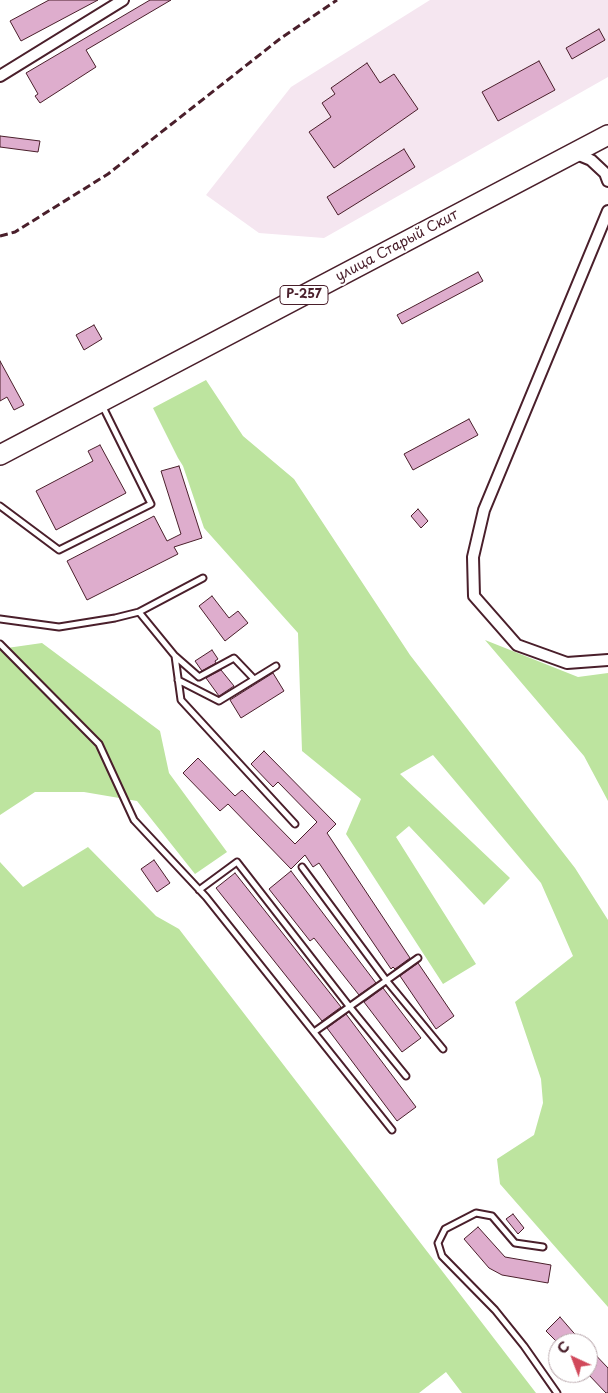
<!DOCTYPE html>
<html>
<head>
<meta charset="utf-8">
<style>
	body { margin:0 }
	#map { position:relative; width:608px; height:1393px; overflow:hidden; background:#fff; font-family:"Playpen Sans",sans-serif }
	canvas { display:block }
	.north { position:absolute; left:548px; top:1333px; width:50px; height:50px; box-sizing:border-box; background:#fff; border:1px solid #b7a5aa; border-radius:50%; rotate:317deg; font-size:14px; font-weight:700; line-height:20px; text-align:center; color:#4a1f2b }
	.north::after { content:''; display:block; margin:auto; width:18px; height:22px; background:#d1495b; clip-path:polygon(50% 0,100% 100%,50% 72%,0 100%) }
</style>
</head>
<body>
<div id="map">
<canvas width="608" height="1393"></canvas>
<div class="north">С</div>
</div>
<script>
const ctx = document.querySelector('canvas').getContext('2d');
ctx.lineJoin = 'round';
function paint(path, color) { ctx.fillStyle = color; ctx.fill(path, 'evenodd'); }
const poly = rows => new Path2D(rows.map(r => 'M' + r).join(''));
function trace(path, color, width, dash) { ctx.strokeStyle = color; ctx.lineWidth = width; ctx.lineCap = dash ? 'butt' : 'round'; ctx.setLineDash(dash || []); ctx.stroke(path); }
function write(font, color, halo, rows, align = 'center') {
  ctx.font = font + ' "Playpen Sans",sans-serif'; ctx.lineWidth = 4; ctx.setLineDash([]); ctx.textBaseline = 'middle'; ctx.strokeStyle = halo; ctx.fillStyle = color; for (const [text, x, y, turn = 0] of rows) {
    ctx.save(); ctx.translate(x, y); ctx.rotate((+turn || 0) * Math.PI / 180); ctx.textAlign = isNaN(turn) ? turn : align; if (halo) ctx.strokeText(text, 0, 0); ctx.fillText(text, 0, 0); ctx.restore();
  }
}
const built = poly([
	[430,0,608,0,608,77,324,238,259,233,206,195,291,87]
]);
const green = poly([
	[206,380,243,436,294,479,410,655,575,868,608,920,608,1307,500,1184,497,1159,534,1135,543,1103,541,1079,515,1002,573,956,541,883,433,755,400,774,510,878,484,905,409,826,396,837,476,964,443,984,346,834,361,799,302,751,298,633,204,528,183,466,178,458,153,408],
	[485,640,578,677,608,673,608,801,584,756],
	[42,643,160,731,169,773,227,852,195,874,137,801,84,792,35,792,0,815,0,649],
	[88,847,156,916,179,929,536,1393,462,1393,446,1372,419,1393,0,1393,0,862,23,887]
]);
const building = poly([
	[49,0,98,0,21,41,10,21,49,0],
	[150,0,171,0,86,50,96,67,40,103,35,96,38,94,26,73,150,0],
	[599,29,605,40,572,59,566,48,599,29],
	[539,61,555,90,498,121,482,92,539,61],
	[367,63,380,83,394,74,418,109,334,168,309,132,331,117,322,103,335,94,331,88,367,63],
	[0,136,40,141,38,152,0,147,0,136],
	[404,149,415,167,338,215,327,197,404,149],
	[478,272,483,281,402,324,397,315,478,272],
	[94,325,102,339,84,350,76,335,94,325],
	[0,361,24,405,14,410,7,397,0,401,0,361],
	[469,419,478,435,413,470,404,454,469,419],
	[100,445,126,493,56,530,36,491,93,461,88,451,100,445],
	[179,466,202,538,174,547,178,554,87,600,67,561,154,516,167,541,181,534,161,471,179,466],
	[418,509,428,521,421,528,411,516,418,509],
	[212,596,229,618,238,611,248,623,225,641,199,606,212,596],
	[212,650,218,659,215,661,216,663,202,671,195,661,212,650],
	[221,670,234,686,219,696,206,678,221,670],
	[273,673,284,691,241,718,230,700,273,673],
	[264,751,336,824,327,833,410,958,395,969,393,967,391,969,319,863,313,867,305,855,291,869,228,804,220,811,183,773,198,758,235,796,242,790,295,844,317,822,278,782,273,787,251,764,264,751],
	[154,860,170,883,157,892,141,869,154,860],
	[291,871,376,983,359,995,314,938,310,941,269,889,291,871],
	[235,873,341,1007,322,1021,216,888,235,873],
	[418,963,454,1016,436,1029,400,976,418,963],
	[383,988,421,1038,402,1052,364,1002,383,988],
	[346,1014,416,1107,397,1121,327,1028,346,1014],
	[513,1214,524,1228,518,1234,506,1219,513,1214],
	[478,1227,505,1257,551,1265,548,1283,502,1275,489,1268,464,1239,478,1227],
	[560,1317,573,1332,584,1343,558,1343,546,1331,560,1317],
	[588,1347,608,1368,608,1393,606,1393,588,1374,588,1347]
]);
const lane = poly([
	[0,506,59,550,151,504,102,405],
	[139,612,203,578],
	[0,619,59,627,115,618,139,612,175,656,181,700,295,824],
	[0,644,99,744,134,820,206,897,392,1130],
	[175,656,199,677,234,658,254,679],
	[178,680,219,701,276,666],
	[302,867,386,980,443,1049],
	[199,890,237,862,349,1006,406,1076],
	[314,1032,418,958],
	[543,1247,515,1243,492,1216,476,1213,445,1229,438,1243,442,1256,495,1310,524,1346,557,1393]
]);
const street = poly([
	[0,76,123,0],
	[574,153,591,160,605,173,608,181],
	[608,211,484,510,473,557,474,596,517,645,567,663,608,660]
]);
const highway = poly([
	[0,455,608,135]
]);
const rail = poly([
	[0,236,15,232,108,174,281,38,337,0]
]);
const shields = [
	[304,295,48]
];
const shieldNames = [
	["Р-257",304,295]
];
const streetNames = [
	["улица Старый Скит",397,246,-28]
];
paint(built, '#f5e6f0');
paint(green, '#bde49f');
paint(building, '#deadcd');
trace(building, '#4a1f2b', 1);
trace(lane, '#4a1f2b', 9);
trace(street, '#4a1f2b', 14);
trace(highway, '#4a1f2b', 22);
trace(lane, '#fff', 5);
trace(street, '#fff', 10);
trace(highway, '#fff', 19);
trace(rail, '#4a1f2b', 3, [8, 4]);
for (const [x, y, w] of shields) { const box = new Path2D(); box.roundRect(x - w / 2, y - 9.5, w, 19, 4); ctx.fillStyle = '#fff'; ctx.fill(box); trace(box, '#4a1f2b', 1); }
write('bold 12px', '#4a1f2b', null, shieldNames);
write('14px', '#4a1f2b', '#fff', streetNames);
</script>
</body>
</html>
